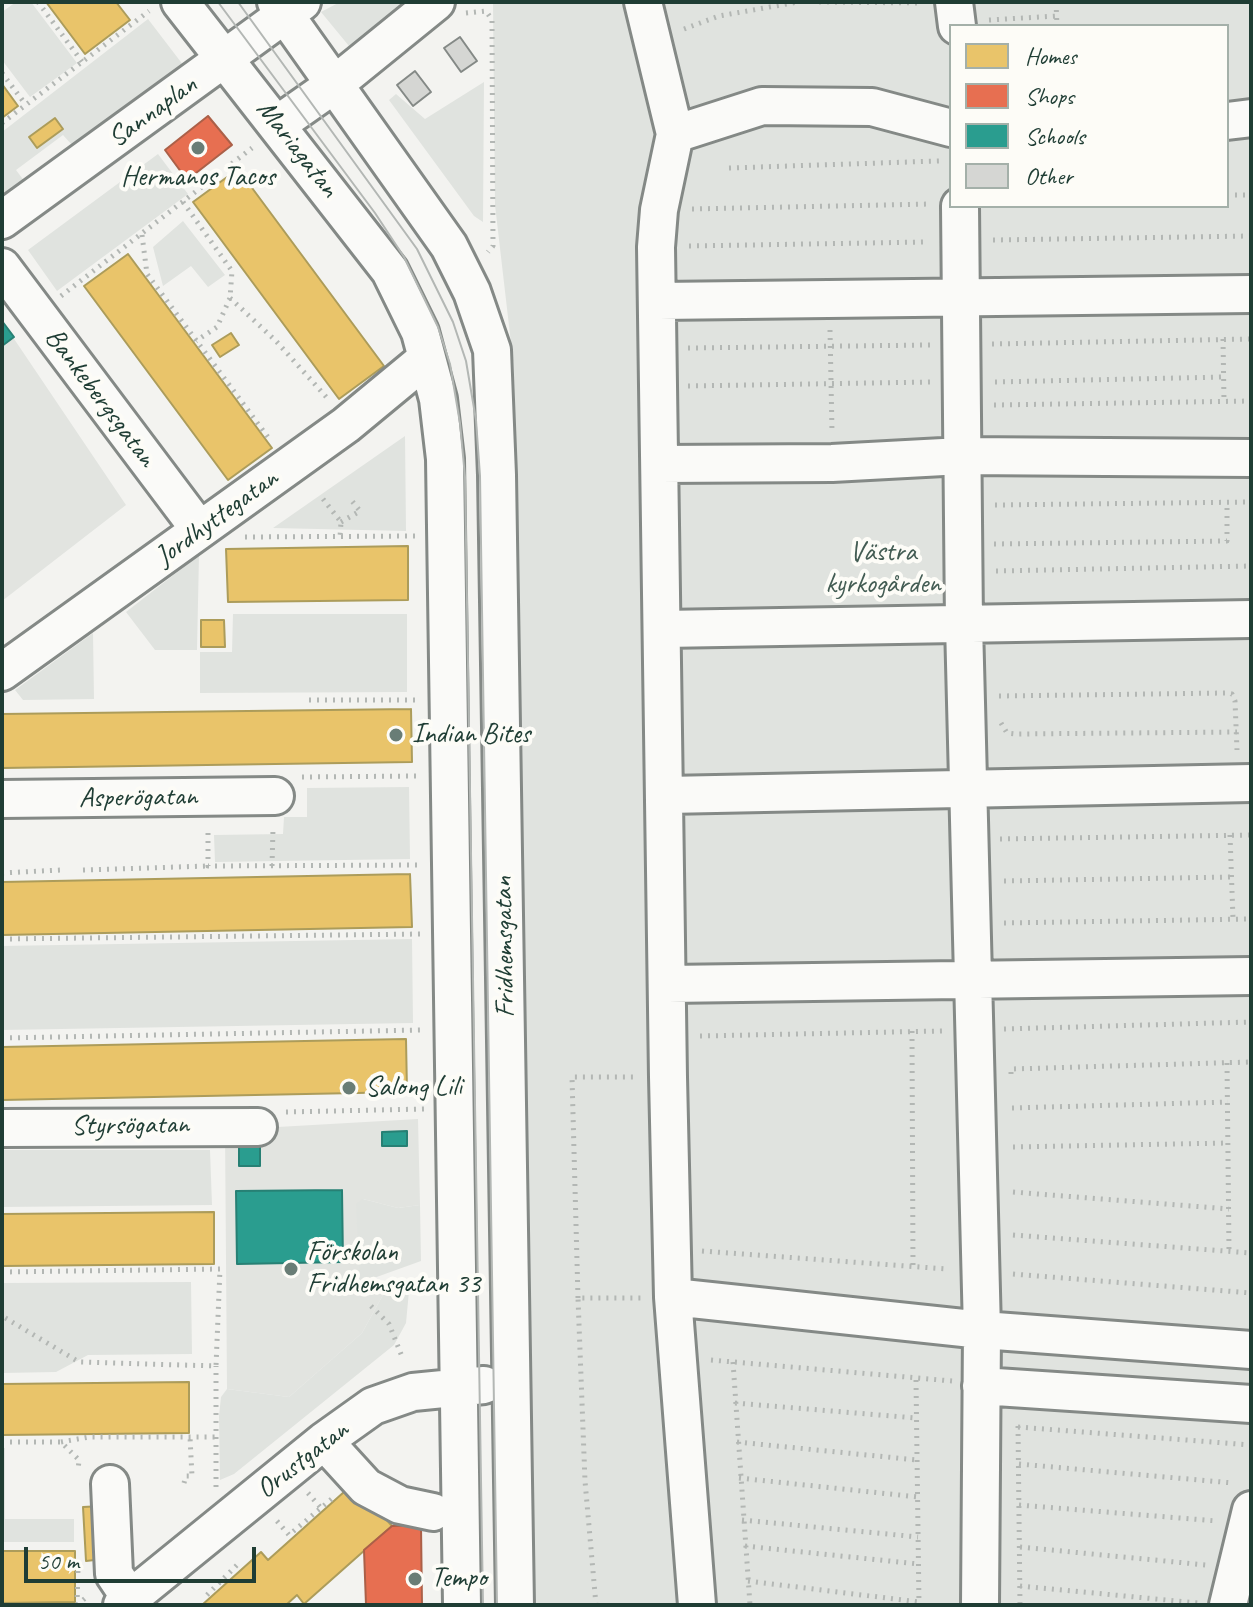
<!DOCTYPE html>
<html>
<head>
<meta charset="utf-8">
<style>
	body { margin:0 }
	#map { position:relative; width:1253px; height:1607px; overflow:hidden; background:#f3f3f0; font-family:Caveat,sans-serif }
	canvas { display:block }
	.frame { position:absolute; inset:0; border:4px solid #1f3d34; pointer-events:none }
	.legend { position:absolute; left:949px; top:24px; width:280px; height:184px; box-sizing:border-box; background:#fdfcf7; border:2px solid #a4b0a9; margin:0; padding:10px 14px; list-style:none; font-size:24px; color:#1f3d34 }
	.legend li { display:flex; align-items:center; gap:16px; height:40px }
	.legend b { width:40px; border:2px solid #a4b0a9 }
	.scale { position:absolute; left:24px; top:1547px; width:232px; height:36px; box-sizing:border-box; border:4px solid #1f3d34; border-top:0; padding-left:10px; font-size:24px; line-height:28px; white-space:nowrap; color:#1f3d34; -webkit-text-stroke:6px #fdfcf7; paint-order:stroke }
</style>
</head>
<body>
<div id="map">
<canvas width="1253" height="1607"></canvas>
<div class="frame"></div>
<ul class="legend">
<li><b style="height:22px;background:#e9c46a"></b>Homes</li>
<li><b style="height:22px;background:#e76f51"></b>Shops</li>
<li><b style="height:22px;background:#2a9d8f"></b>Schools</li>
<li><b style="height:22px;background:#d5d6d3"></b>Other</li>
</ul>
<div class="scale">50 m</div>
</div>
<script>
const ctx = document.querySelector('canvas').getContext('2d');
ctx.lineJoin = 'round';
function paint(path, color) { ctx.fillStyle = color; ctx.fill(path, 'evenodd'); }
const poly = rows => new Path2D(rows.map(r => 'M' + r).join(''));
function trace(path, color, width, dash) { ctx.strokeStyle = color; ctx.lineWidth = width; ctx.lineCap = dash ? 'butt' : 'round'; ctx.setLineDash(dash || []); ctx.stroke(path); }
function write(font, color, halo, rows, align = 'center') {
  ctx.font = font + ' Caveat,sans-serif'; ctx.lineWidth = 8; ctx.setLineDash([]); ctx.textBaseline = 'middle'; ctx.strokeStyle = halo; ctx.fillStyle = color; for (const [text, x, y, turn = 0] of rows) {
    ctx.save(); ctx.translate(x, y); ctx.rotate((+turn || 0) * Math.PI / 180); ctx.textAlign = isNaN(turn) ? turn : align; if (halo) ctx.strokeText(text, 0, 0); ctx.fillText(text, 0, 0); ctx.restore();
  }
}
const built = poly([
	[2,321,126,505,2,601],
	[418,1119,420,1205,398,1208,363,1199,360,1283,384,1293,362,1333,289,1397,227,1389,225,1130]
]);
const green = poly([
	[16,2,31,2,77,63,30,97,2,60,2,12],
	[340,2,412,2,349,46,321,12],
	[493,2,1251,2,1251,1605,527,1605,514,369,495,205],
	[951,26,1227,26,1227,206,951,206],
	[148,19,187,70,81,155,63,135,16,170,31,190,2,208,2,132],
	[484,82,483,222,474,216,389,100,396,94,425,119],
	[158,154,188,194,57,291,28,250],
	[183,221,225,275,208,287,191,266,163,286,153,247],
	[405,436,406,531,273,528],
	[199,555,197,650,155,650,126,612],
	[233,614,407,614,407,692,200,693,200,652,232,652],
	[93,633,94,699,23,700,15,690],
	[409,787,410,859,215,862,214,835,283,834,284,817,307,817,307,788],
	[412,939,413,1023,2,1030,2,946],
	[2,1150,210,1150,212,1205,2,1207],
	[363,1199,398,1208,420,1205,421,1261,360,1283,356,1204],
	[191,1282,192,1354,88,1355,56,1372,2,1373,2,1283],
	[409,1291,406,1323,394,1345,234,1474,220,1480,219,1416,221,1397,227,1389,289,1397,362,1333,384,1293],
	[2,1448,5,1448,5,1519,74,1519,74,1542,2,1542]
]);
const homes = poly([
	[46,2,116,2,130,20,85,54,46,2],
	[2,84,18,106,2,118,2,84],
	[55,118,63,129,37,148,29,137,55,118],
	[238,169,384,366,339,399,193,202,238,169],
	[128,254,272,448,228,480,84,286,128,254],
	[231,333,239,345,220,357,212,345,231,333],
	[408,546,408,600,228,602,226,549,408,546],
	[201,620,224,620,225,647,201,647,201,620],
	[411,709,412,762,2,768,2,714,411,709],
	[410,874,412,927,2,935,2,882,410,874],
	[406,1039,407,1092,2,1100,2,1047,406,1039],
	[214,1212,214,1264,2,1266,2,1214,214,1212],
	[189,1382,189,1433,2,1435,2,1384,189,1382],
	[354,1483,392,1526,304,1604,297,1595,286,1605,202,1605,261,1552,268,1560,354,1483],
	[102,1506,103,1559,86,1561,83,1507,102,1506],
	[2,1551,75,1551,75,1602,2,1603,2,1551]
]);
const shops = poly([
	[208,116,232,145,187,180,165,150,208,116],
	[421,1525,422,1605,366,1605,364,1550,392,1526,421,1525]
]);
const schools = poly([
	[2,321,14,337,2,346,2,321],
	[407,1131,407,1146,382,1146,382,1132,407,1131],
	[239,1145,260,1145,260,1166,239,1166,239,1145],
	[342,1190,343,1262,237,1264,236,1191,342,1190]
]);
const building = poly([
	[460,37,477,61,461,72,444,48,460,37],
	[415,71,431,92,413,106,397,85,415,71]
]);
const path = poly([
	[38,2,83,63],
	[819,2,922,3],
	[1056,2,1057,26],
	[466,13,486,11,492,20,493,246,488,252],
	[989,20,1057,16],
	[684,29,719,16,798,2],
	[2,73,26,105],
	[2,123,149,11],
	[729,168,939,161],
	[1227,195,1251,195],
	[183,202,232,271,230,298,217,327,196,341],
	[692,209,930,204],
	[142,235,147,274,270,440],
	[993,240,1251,236],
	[689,246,927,242],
	[61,296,252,148],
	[230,298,276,341,329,400],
	[830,330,832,432],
	[1223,339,1224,401],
	[992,344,1251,339],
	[688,348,930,345],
	[995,382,1224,377],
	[688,386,930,382],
	[994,405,1251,401],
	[323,499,341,522,340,537],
	[995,505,1251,502],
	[341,522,360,511,352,501],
	[245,537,415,536],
	[994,544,1227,541,1227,502],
	[996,571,1251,566],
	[999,696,1226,693,1232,694,1235,701,1237,750],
	[309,700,416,700],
	[1001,723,1007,733,1016,734,1237,732],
	[302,777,420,776],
	[208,833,208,866,420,865],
	[1230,835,1233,919],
	[1000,839,1251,835],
	[272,866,273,829],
	[83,870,208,866],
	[2,873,61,870],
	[1004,881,1231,877],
	[1004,923,1251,919],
	[2,939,421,934],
	[1004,1029,1251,1022],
	[912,1031,913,1266],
	[700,1036,942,1031],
	[2,1038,421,1030],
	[1227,1063,1229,1251],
	[1011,1074,1011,1069,1251,1062],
	[1012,1108,1228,1102],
	[286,1112,424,1109],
	[1013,1147,1228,1143],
	[1013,1192,1229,1209],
	[1013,1235,1251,1253],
	[702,1251,947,1269],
	[2,1272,220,1269,216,1366,79,1362,2,1316],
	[1013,1274,1251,1293],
	[578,1298,572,1077,638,1077],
	[371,1306,389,1324,403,1359],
	[711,1360,952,1381],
	[733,1362,750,1605],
	[916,1380,919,1605],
	[735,1403,916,1418],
	[1018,1426,1020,1605],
	[1018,1427,1251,1445],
	[2,1442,61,1442,79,1460,78,1471],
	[61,1442,89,1437,216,1437],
	[737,1442,917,1460],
	[1019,1464,1233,1483],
	[739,1478,918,1497],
	[184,1483,186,1476,192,1476,190,1437],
	[216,1487,216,1366],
	[308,1493,321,1508],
	[1019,1505,1217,1521],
	[742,1520,918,1537],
	[277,1521,289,1535,334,1497],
	[745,1546,918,1564],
	[1020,1547,1206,1565],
	[748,1581,919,1602],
	[1020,1586,1198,1603],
	[207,1595,239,1563],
	[77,1605,89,1595],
	[77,1605,78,1569],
	[596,1605,585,1481,578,1298,641,1298]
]);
const minor = poly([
	[180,2,390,271,420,332,438,399,445,459,462,1605],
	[276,2,449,246,472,292,492,350,497,475,515,1605],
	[643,2,675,134,659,210,656,247,668,1077,673,1297,697,1605],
	[954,2,957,26],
	[1227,121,1251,118],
	[278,124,335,84,436,2],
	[675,134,762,106,872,107,951,128],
	[960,206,964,624,982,1330,980,1605],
	[2,220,302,2],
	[2,267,199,529],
	[659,301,1251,294],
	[660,464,832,463,962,456,1251,458],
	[663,629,1251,619],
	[2,672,346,425,427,358],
	[667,795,1251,783],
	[2,799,275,796],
	[668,984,1251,976],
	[2,1128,258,1127],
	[673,1297,982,1330,1251,1350],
	[981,1386,1251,1404],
	[324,1441,366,1487,400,1505,433,1512],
	[110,1484,114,1574,130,1598],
	[122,1605,324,1441,373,1406,413,1392,484,1385],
	[1228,1605,1251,1510]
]);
const tram = poly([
	[218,2,375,213,404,257,438,327,450,364,460,423,465,477,483,1605],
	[238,2,417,249,453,322,466,361,476,420,480,476,497,1605]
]);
const markers = [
	[198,148,8,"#697d76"],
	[396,735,8,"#697d76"],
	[349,1088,8,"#697d76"],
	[291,1269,8,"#697d76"],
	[415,1579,8,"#697d76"]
];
const streetNames = [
	["Sannaplan",153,112,-36],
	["Mariagatan",297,149,52],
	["Bankebergsgatan",100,398,53],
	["Jordhyttegatan",217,518,-36],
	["Asperögatan",138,798,-1],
	["Fridhemsgatan",505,947,-91],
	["Styrsögatan",130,1126,-1],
	["Orustgatan",303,1460,-38]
];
const poiNames = [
	["Hermanos Tacos",198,178,"center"],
	["Indian Bites",412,735],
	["Salong Lili",365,1088],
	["Förskolan",307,1253],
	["Fridhemsgatan 33",307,1285],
	["Tempo",431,1579]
];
const parkNames = [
	["Västra",883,553],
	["kyrkogården",883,585]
];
paint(built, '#e2e4e0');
paint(green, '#e0e3df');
paint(homes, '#e9c46a');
trace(homes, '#ac9c5a', 2);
paint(shops, '#e76f51');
trace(shops, '#ab6048', 2);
paint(schools, '#2a9d8f');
trace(schools, '#278074', 2);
paint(building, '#d5d6d3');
trace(building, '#848986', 2);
trace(minor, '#848986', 42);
trace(path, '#b3b7b4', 5, [2, 6]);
trace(minor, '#fafaf8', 36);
trace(tram, '#b3b7b4', 2);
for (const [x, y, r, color] of markers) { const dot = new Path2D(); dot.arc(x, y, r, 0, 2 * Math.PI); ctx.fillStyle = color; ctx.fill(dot); trace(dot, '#fdfcf7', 3); }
write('28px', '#1f3d34', '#fdfcf7', streetNames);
write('28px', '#1f3d34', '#fdfcf7', poiNames, 'left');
write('28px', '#435c53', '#fdfcf7', parkNames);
</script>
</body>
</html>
